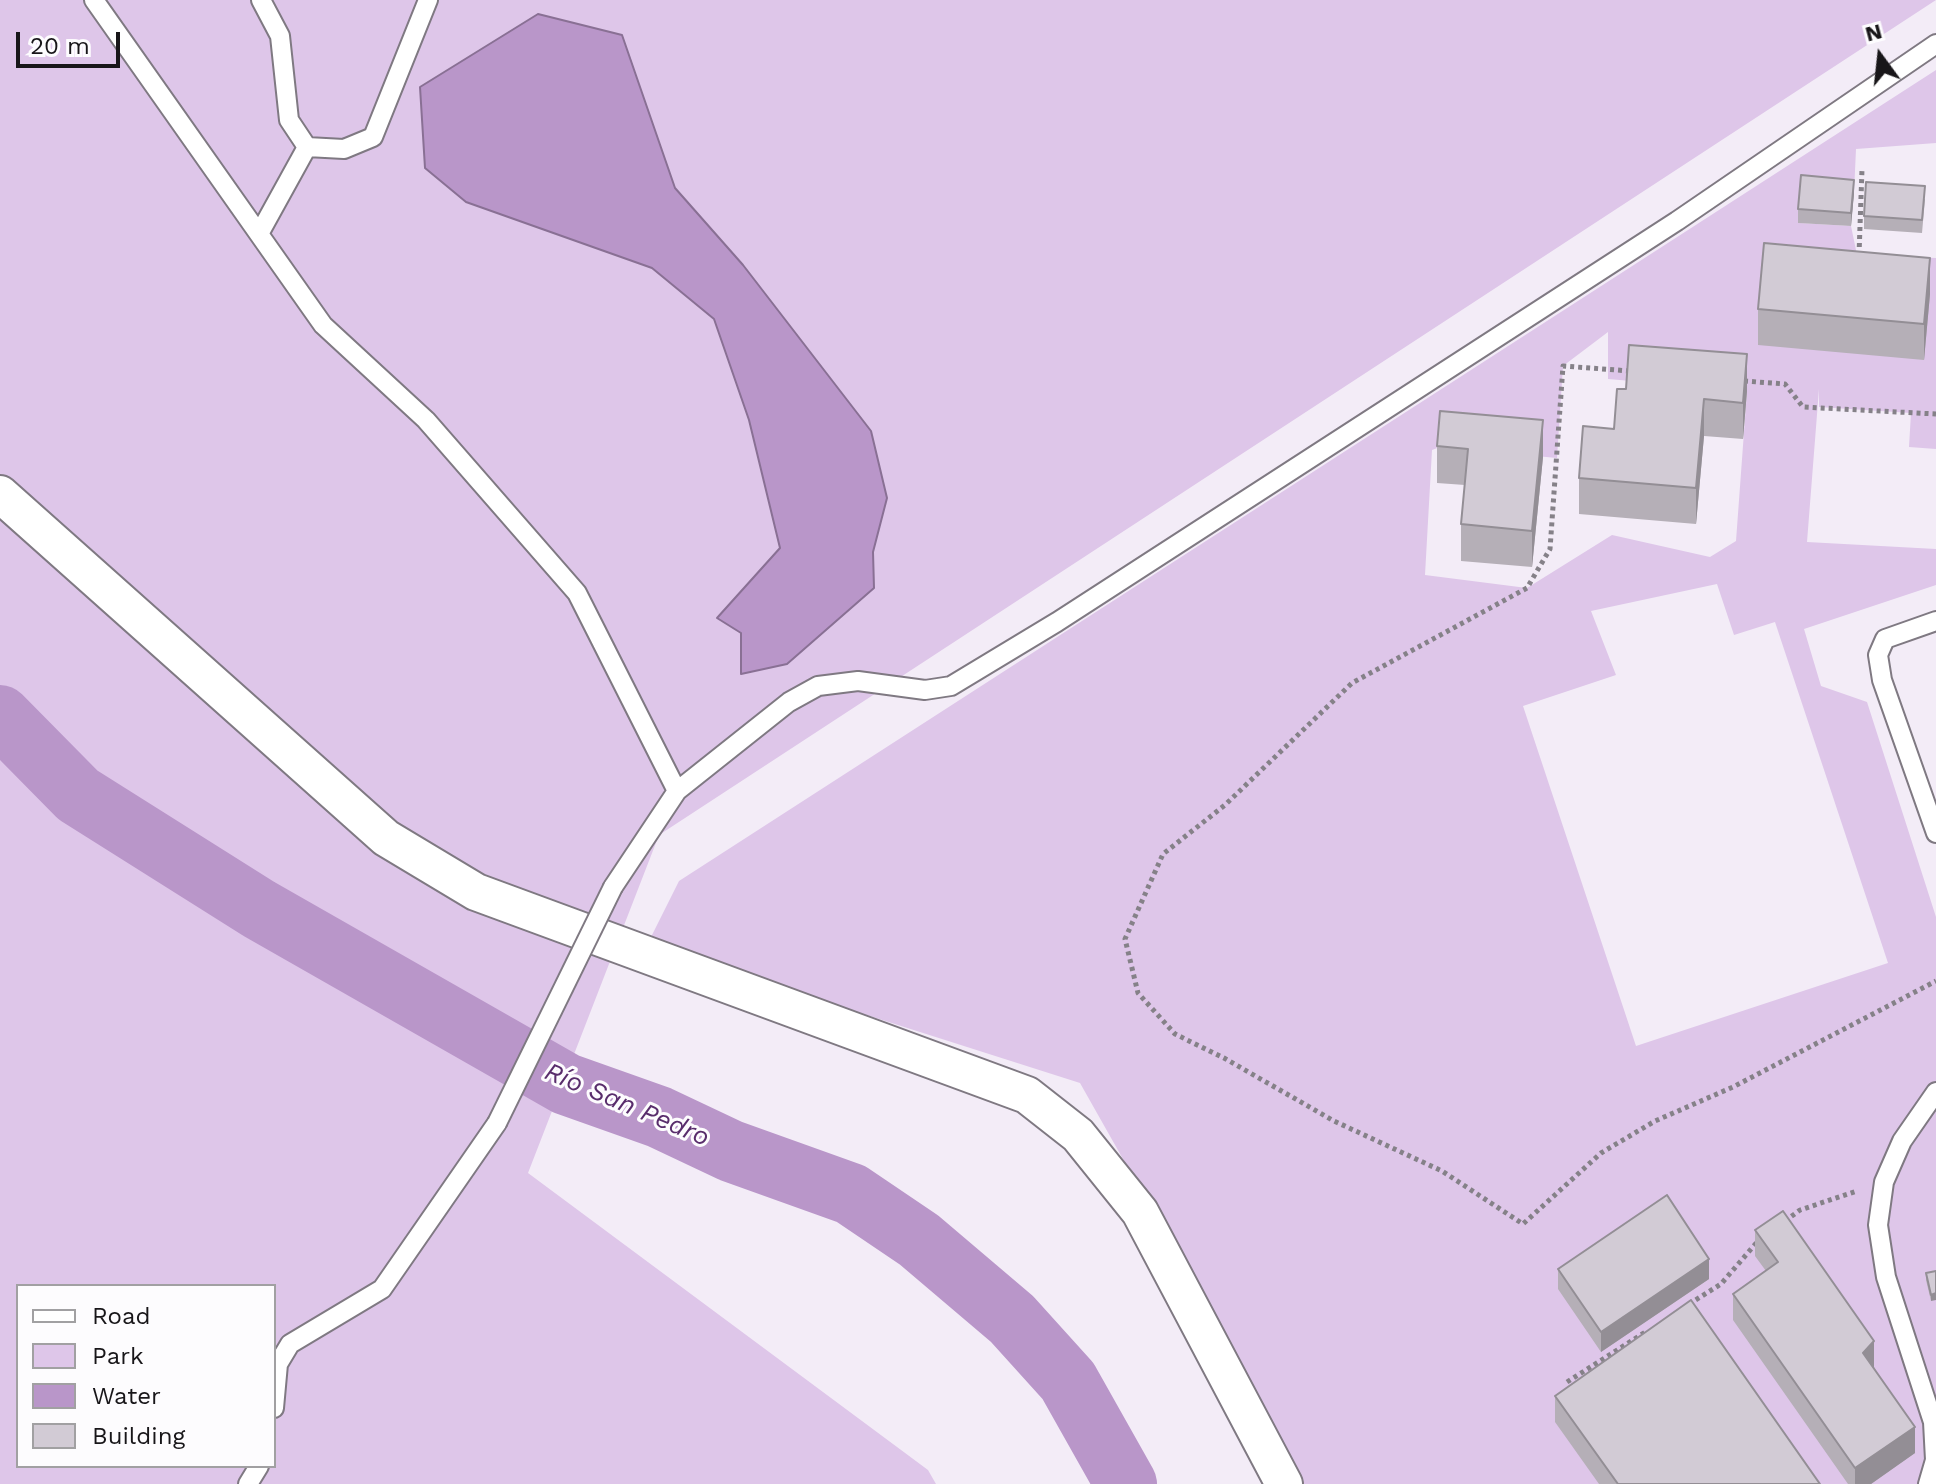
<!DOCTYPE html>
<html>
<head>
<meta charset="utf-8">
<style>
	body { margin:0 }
	#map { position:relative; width:1936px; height:1484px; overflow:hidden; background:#f3ecf7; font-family:"Work Sans",sans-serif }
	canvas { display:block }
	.legend { position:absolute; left:16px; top:1284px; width:260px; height:184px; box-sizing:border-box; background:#fdfcfe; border:2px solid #a1a0a2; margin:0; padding:10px 14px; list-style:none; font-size:24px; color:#181619 }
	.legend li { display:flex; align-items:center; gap:16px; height:40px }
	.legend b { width:40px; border:2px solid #a1a0a2 }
	.north { position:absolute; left:1840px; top:16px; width:80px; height:80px; -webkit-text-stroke:6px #fdfcfe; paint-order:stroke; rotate:345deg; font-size:22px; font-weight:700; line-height:32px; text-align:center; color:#181619 }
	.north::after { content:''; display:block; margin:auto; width:28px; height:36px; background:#181619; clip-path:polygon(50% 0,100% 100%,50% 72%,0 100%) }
	.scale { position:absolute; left:16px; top:32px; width:104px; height:36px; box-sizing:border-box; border:4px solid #181619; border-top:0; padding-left:10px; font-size:24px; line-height:28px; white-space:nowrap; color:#181619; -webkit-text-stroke:6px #fdfcfe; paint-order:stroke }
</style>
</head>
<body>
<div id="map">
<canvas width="1936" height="1484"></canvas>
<ul class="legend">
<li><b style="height:10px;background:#fff"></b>Road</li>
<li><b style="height:22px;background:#dec6e9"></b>Park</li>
<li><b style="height:22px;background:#b996c9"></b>Water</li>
<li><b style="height:22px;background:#d2cbd5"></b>Building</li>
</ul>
<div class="north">N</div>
<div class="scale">20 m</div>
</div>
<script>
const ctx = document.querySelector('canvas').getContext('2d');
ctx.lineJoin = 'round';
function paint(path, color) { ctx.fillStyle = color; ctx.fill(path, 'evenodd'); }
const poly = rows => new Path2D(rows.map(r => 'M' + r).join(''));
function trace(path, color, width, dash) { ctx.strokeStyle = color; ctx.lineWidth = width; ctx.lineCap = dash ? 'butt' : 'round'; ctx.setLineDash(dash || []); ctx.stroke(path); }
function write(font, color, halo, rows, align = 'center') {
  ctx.font = font + ' "Work Sans",sans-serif'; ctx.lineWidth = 6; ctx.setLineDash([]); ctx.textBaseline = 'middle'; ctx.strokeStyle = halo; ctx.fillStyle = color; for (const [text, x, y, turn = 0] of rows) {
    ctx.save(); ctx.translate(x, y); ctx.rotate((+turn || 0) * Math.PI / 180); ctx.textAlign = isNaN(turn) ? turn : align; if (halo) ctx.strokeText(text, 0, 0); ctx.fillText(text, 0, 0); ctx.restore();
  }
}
const green = poly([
	[0,0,1936,0,659,835,528,1173,928,1470,936,1484,0,1484],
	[18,1286,274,1286,274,1466,18,1466],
	[1936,70,1936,143,1856,149,1854,193,1799,223,1851,226,1857,255,1936,258,1936,449,1909,447,1911,413,1819,407,1819,389,1807,542,1936,549,1936,585,1804,629,1821,686,1867,702,1936,917,1936,1484,1301,1484,1258,1398,1080,1083,647,945,679,881],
	[1608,332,1608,379,1747,391,1736,541,1710,557,1612,535,1527,588,1425,575,1432,450,1440,447,1557,458,1563,366],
	[1717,584,1734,635,1775,622,1888,963,1636,1046,1523,706,1616,675,1591,611]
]);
const water = poly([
	[538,14,622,35,675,188,743,265,871,431,887,498,873,552,874,588,787,664,741,674,741,633,717,618,780,548,749,420,714,319,652,268,466,202,425,168,420,87,538,14]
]);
const river = poly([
	[0,716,78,795,259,909,566,1084,659,1117,731,1151,851,1194,919,1240,1012,1319,1068,1381,1126,1484]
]);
const path = poly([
	[1859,255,1862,169],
	[1630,371,1563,366,1550,549,1527,588,1352,683,1225,805,1163,854,1125,939,1138,993,1175,1034,1224,1058,1334,1121,1442,1171,1523,1224,1601,1153,1655,1121,1733,1087,1936,981],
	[1744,381,1785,384,1803,407,1936,414],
	[1785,1221,1800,1210,1857,1191],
	[1689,1304,1721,1284,1758,1241],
	[1567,1382,1647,1331]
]);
const lane = poly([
	[94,0,323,325,426,420,577,593,677,791],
	[261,0,280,36,289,120,307,147,344,149,373,137,428,0],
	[259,234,307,147],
	[1936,621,1885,639,1878,655,1882,680,1936,833],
	[613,887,677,791,789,702,818,686,858,681,925,690,951,686,1057,622,1677,221,1936,44],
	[274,1408,278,1364,290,1344,382,1289,497,1123],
	[248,1484,259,1466],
	[1928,1484,1935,1460,1933,1422,1886,1277,1878,1225,1884,1182,1902,1141,1936,1092]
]);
const street = poly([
	[0,494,386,838,476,892,1027,1095,1078,1135,1140,1212,1284,1484]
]);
const laneBridge = poly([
	[497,1123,613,887]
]);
const wall = poly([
	[1854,193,1851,226,1798,223,1798,209],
	[1925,199,1922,233,1864,229,1864,216],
	[1930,294,1924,360,1758,345,1758,309],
	[1617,389,1747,391,1743,439,1704,436,1696,524,1579,514,1579,478,1614,429],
	[1437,446,1543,457,1532,567,1461,561,1461,524,1465,485,1437,483],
	[1755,1230,1874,1367,1915,1453,1871,1484,1848,1484,1733,1320,1733,1294,1766,1271,1755,1256],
	[1558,1269,1709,1279,1601,1352,1558,1289],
	[1936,1271,1931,1301,1926,1280,1926,1273],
	[1555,1396,1820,1484,1599,1484,1555,1422]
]);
const shadedWall = poly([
	[1854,180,1854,193,1851,226,1851,213],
	[1930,258,1930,294,1924,360,1924,324],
	[1747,354,1747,391,1743,439,1743,403],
	[1704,399,1704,436,1696,524,1696,488],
	[1543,420,1543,457,1532,567,1532,531],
	[1709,1259,1709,1279,1601,1352,1601,1332],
	[1936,1293,1936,1300,1931,1301,1931,1295],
	[1874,1341,1874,1367,1863,1379,1863,1353],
	[1915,1427,1915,1453,1871,1484,1855,1484,1855,1468]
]);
const building = poly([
	[1801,175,1854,180,1851,213,1798,209,1801,175],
	[1866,182,1925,186,1922,220,1864,216,1866,182],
	[1764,243,1930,258,1924,324,1758,309,1764,243],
	[1629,345,1747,354,1743,403,1704,399,1696,488,1579,478,1583,426,1614,429,1617,389,1626,389,1629,345],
	[1440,411,1543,420,1532,531,1461,524,1468,449,1437,446,1440,411],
	[1667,1195,1709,1259,1601,1332,1558,1269,1667,1195],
	[1783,1211,1874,1341,1863,1353,1915,1427,1855,1468,1733,1294,1778,1262,1755,1230,1783,1211],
	[1936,1271,1936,1293,1931,1295,1926,1273,1936,1271],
	[1691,1300,1820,1484,1618,1484,1555,1396,1691,1300]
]);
const waterNames = [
	["Río San Pedro",627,1105,23]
];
paint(green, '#dec6e9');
paint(water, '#b996c9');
trace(water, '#897094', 2);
trace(river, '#b996c9', 62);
trace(lane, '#7f7982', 22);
trace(street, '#7f7982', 40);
trace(path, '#858188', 5, [4, 4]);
trace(lane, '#fff', 18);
trace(street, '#fff', 36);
trace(laneBridge, '#7f7982', 22, []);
trace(laneBridge, '#fff', 18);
paint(wall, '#b5afb7');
paint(shadedWall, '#938e95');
paint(building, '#d2cbd5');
trace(building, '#938e95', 2);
write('italic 26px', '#592d6c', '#fdfcfe', waterNames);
</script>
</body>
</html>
